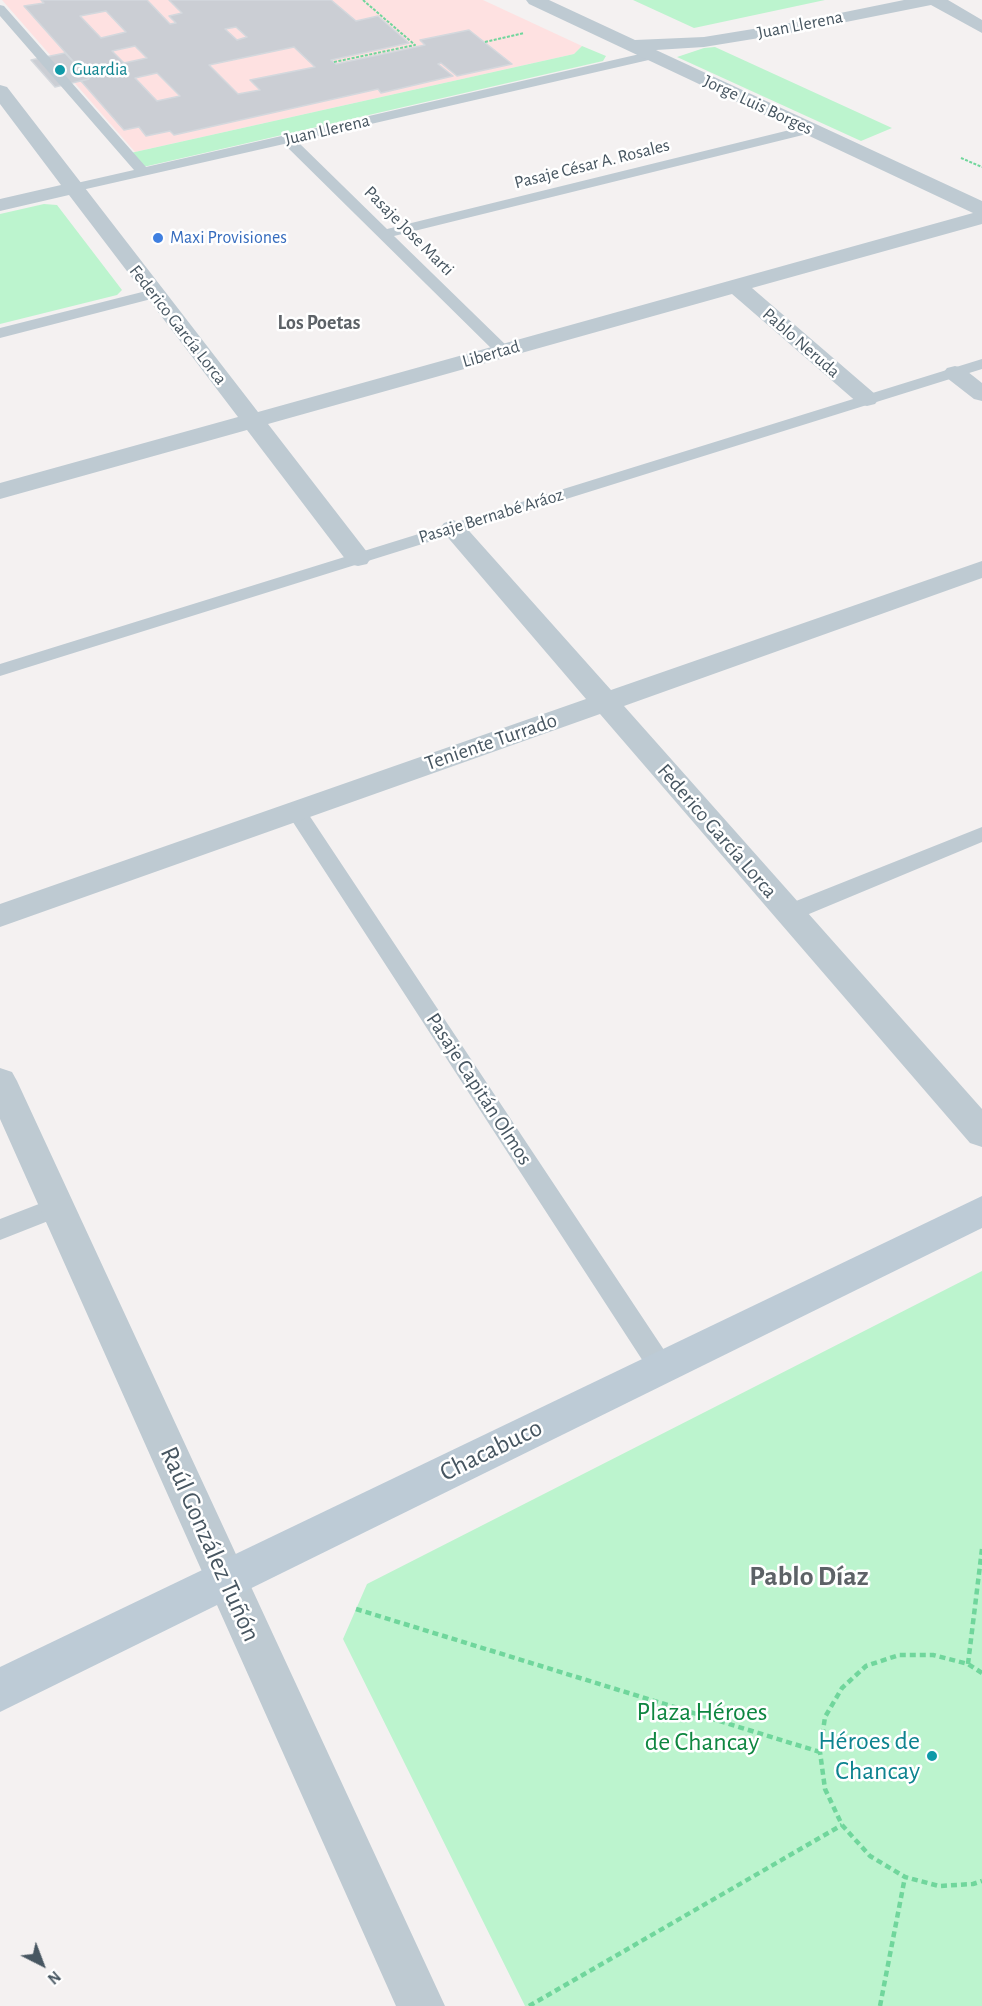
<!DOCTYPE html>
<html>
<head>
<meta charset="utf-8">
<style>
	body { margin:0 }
	#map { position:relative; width:982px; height:2006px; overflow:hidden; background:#f4f1f1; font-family:"Alegreya Sans",sans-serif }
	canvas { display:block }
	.north { position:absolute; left:12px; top:1934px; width:60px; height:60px; -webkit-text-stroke:4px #fff; paint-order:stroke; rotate:138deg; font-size:16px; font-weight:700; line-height:24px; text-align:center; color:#475661 }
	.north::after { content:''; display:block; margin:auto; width:21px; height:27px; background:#475661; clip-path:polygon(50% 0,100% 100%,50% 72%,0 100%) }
</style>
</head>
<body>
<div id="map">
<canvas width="982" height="2006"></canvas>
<div class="north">N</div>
</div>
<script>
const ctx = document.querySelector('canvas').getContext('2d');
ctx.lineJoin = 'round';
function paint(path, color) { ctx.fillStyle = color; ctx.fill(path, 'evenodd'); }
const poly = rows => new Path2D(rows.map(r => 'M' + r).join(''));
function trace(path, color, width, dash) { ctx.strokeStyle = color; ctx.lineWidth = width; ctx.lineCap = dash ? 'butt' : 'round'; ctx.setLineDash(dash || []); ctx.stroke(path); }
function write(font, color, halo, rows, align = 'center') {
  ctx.font = font + ' "Alegreya Sans",sans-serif'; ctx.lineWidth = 5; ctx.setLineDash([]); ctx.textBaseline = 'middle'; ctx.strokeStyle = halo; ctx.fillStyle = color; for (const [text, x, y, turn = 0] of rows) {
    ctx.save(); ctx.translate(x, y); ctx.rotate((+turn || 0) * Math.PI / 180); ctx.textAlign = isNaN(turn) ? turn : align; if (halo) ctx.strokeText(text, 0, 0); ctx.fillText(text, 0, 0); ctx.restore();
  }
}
const medical = poly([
	[2,0,483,0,582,46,574,54,135,152]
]);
const green = poly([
	[633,0,825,0,694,28],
	[582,46,606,56,603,61,139,168,126,154,574,54],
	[715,47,892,128,861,141,677,57,704,48],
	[44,204,57,205,122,290,117,295,0,324,0,214],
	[982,1271,982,2006,525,2006,343,1639,367,1584]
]);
const building = poly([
	[41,0,147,0,170,24,176,23,169,16,182,13,169,0,331,0,356,21,378,16,409,43,331,60,336,64,425,45,420,40,469,30,512,64,457,76,441,63,438,64,453,76,381,93,378,89,174,135,170,131,146,136,139,127,124,130,81,81,89,79,24,6,44,3,41,0],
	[106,11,126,32,101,38,80,16,106,11],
	[236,27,247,37,237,40,225,29,236,27],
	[135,46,147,58,124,63,112,51,135,46],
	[294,47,315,67,250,80,260,90,238,94,209,65,294,47],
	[157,73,180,96,157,101,135,78,157,73],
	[65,53,89,79,55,87,31,60,65,53]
]);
const pathFar1 = poly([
	[485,42,524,33],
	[334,62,415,45,363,0],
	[961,158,982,167]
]);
const path = poly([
	[356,1609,820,1752],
	[968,1664,982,1549],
	[982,1673,968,1664,933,1655,899,1655,866,1666,842,1688,825,1717,820,1752,825,1789,842,1825,870,1856,905,1877,939,1886,973,1884,982,1881],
	[529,2006,842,1825],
	[880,2006,905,1877]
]);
const service = poly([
	[0,5,4,6,146,167,653,51,659,55,653,59,297,141,387,229,810,125,817,129,815,132,394,236,509,348,511,351,503,356,497,354,284,144,73,192,68,191,66,188,68,185,134,170,0,16,0,5],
	[154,289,159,291,162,294,159,297,0,338,0,328,154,289],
	[982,359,982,369,0,676,0,664,982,359],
	[296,804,303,806,670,1359,674,1367,670,1375,661,1379,652,1375,289,816,286,811,289,806,296,804],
	[982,827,982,842,797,919,789,921,781,919,778,913,781,907,982,827],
	[57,1197,66,1200,69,1207,66,1214,0,1240,0,1219,57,1197]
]);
const minor = poly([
	[526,0,549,0,635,40,704,37,796,22,904,0,948,0,982,20,982,33,931,5,796,32,704,47,656,50,982,201,982,224,752,288,875,394,879,399,875,404,867,406,859,404,732,294,268,424,367,552,371,558,367,564,358,566,349,564,247,430,0,499,0,483,238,417,69,195,0,211,0,199,61,185,0,104,0,85,7,87,258,412,973,213,529,4,526,0],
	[955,366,963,368,982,383,982,401,974,399,947,378,943,373,947,368,955,366],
	[453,520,462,523,611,690,982,561,982,578,624,706,982,1109,982,1147,970,1143,600,714,0,927,0,904,586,699,444,533,440,528,444,523,453,520],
	[0,1068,12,1072,17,1081,445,2006,396,2006,0,1119,0,1068]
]);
const secondary = poly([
	[982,1196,982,1228,0,1712,0,1667,982,1196]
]);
const markers = [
	[60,70,6,"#0f9aa8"],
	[158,238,6,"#3f7fe0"],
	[932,1756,6,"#0f9aa8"]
];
const farStreetnames = [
	["Juan Llerena",800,25,-11],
	["Jorge Luis Borges",758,105,25],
	["Juan Llerena",327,130,-13],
	["Pasaje César A. Rosales",592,164,-14],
	["Pasaje Jose Marti",409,231,45],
	["Federico García Lorca",178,325,52],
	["Pablo Neruda",801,343,41],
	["Libertad",491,354,-16],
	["Pasaje Bernabé Aráoz",491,516,-17]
];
const farCulturenames = [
	["Guardia",72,70]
];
const farShopnames = [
	["Maxi Provisiones",170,238]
];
const farQuarternames = [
	["Los Poetas",319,323]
];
const streetNames = [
	["Teniente Turrado",491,742,-19],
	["Federico García Lorca",717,831,49],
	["Pasaje Capitán Olmos",479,1089,57]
];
const nearStreetnames = [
	["Chacabuco",491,1450,-26],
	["Raúl González Tuñón",210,1544,66]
];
const nearParknames = [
	["Plaza Héroes",702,1712],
	["de Chancay",702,1742]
];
const nearCulturenames = [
	["Héroes de",920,1741],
	["Chancay",920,1771]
];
const nearQuarternames = [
	["Pablo Díaz",809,1577]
];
paint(medical, '#fee1e1');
paint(green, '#bcf4ce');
paint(building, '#cbced4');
trace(building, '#d4d8dd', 1.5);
trace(pathFar1, '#70d69c', 2, [3, 1.5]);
trace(path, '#70d69c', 4.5, [6, 4]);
paint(service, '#becad2');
paint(minor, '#becad2');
paint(secondary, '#bdcbd6');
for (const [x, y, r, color] of markers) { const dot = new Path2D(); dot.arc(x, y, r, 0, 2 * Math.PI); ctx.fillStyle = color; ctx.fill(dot); trace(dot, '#fff', 2); }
write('18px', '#475661', '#fff', farStreetnames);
write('18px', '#0d838f', '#fff', farCulturenames, 'left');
write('18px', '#366cbe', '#fff', farShopnames, 'left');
write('bold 20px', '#5d6267', '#fff', farQuarternames);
write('21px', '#475661', '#fff', streetNames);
write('26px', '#475661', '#fff', nearStreetnames);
write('26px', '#0e8640', '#fff', nearParknames);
write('26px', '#0d838f', '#fff', nearCulturenames, 'right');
write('bold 28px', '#5d6267', '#fff', nearQuarternames);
</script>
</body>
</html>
